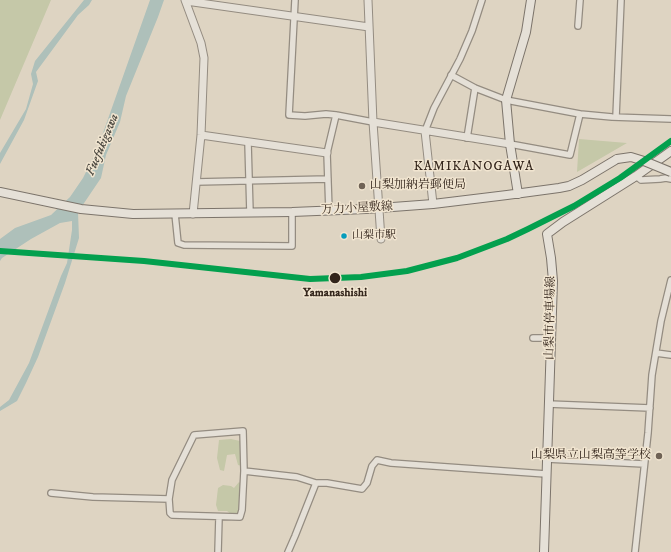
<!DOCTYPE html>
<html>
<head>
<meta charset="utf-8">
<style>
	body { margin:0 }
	canvas { display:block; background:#ded4c2 }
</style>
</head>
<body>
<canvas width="671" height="552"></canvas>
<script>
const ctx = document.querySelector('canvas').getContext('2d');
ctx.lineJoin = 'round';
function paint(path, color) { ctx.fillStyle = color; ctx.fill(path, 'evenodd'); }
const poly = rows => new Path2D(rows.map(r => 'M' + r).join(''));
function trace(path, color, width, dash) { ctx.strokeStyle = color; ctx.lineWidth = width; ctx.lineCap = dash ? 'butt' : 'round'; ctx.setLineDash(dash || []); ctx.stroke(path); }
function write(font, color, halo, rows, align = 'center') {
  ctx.font = font + ' "IM FELL DW Pica","Noto Serif JP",serif'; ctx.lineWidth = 3; ctx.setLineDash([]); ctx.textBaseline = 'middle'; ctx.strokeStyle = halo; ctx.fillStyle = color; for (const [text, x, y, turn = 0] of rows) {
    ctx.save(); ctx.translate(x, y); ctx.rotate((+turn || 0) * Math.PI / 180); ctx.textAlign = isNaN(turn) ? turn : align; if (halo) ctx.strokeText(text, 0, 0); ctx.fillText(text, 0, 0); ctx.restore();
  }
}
const green = poly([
	[0,0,51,0,0,120],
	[579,139,627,143,577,172],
	[231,439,240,441,242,447,242,466,238,465,235,454,227,455,224,471,220,470,217,458,219,440],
	[239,482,241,484,241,508,238,514,231,514,227,511,218,511,216,505,218,488,223,485,231,486,234,488]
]);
const water = poly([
	[84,0,92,0,89,5,78,15,36,72,38,81,24,120,0,164,0,153,26,109,33,84,31,74,35,61],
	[150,0,164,0,158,17,126,96,120,122,106,155,101,178,78,212,79,238,65,283,38,357,26,383,17,401,0,411,0,407,9,400,29,363,61,276,67,263,72,230,72,221,60,223,31,239,2,258,0,261,0,239,15,228,51,215,70,197,83,178,97,150]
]);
const minor = poly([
	[295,0,289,115,305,116,326,114,336,115,373,122],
	[578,26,580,0],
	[451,75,475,88,506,100,580,114,612,117,671,119],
	[616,117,621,0],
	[425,131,434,108,460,59,472,31,482,0],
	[467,138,475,88],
	[248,143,250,213],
	[510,144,570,155,580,114],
	[636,176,641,180,660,179,666,178,671,179],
	[196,182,328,179],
	[329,211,327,153,336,115],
	[175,214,178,243,184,245,292,246,292,212],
	[533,338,551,338],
	[656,353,671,355],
	[548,404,650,408],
	[547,459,644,464],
	[244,471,243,431,194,435,172,480,169,499,170,513,172,515,240,517,242,510,244,471,297,477,316,483,327,483,362,489,367,483,372,466,377,460,391,463,546,474],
	[51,493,93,497,169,499],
	[218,552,219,517],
	[288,552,295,536,316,483],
	[635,552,648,433,652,375,661,321,671,280]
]);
const tertiary = poly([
	[185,0,201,43,204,58,201,135,193,214],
	[368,0,373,122,381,239],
	[186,1,369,27],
	[373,122,510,144],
	[425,131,433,204],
	[201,135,327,153]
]);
const secondary = poly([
	[0,192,81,209,133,214,292,212,366,209,433,204,507,195,559,188,569,186,582,180,617,159],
	[518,194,510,144,506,100,526,32,531,0],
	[544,552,553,281,551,258,547,234,563,222,636,176,671,151]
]);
const secondaryBridge = poly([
	[617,159,631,157,644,161,671,172]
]);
const rail1 = poly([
	[0,251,144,261,310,279,361,277,407,271,457,258,507,239,528,229,574,206,620,178,671,141]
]);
const markers = [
	[362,186,4,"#6f6255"],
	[344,236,3.5,"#059cbc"],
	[335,278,6,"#33251b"],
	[659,456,4,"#6f6255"]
];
const busNames = [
	["山梨市駅",352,236]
];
const poiNames = [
	["山梨加納岩郵便局",370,186],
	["山梨県立山梨高等学校",651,456,"right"]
];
const streetNames = [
	["万力小屋敷線",357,209,-3],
	["山梨市停車場線",551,318,-89]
];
const stopNames = [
	["Yamanashishi",335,294]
];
const waterNames = [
	["Fuefukigawa",103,145,-67]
];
const neighbourhoodNames = [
	["KAMIKANOGAWA",474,167]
];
paint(green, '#c5c8a8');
paint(water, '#aec0ba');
trace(minor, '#948c81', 8);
trace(tertiary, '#948c81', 9);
trace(secondary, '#7c746b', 10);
trace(minor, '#e5e0d7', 5.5);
trace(tertiary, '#e5e0d7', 7);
trace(secondary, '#e5e0d7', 8);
trace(secondaryBridge, '#7c746b', 10, []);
trace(secondaryBridge, '#e5e0d7', 8);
trace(rail1, '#03a04e', 6);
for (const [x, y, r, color] of markers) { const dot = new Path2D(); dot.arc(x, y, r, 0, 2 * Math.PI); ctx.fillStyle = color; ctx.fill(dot); trace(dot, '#f1e5d0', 1.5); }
write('11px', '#33251b', '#f1e5d0', busNames, 'left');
write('12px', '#33251b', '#f1e5d0', poiNames, 'left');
write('12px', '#33251b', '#f1e5d0', streetNames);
write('bold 12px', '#33251b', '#f1e5d0', stopNames);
write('italic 13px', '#4d4a42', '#f1e5d0', waterNames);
ctx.letterSpacing = '1px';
write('13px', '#33251b', '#f1e5d0', neighbourhoodNames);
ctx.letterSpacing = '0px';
</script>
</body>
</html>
